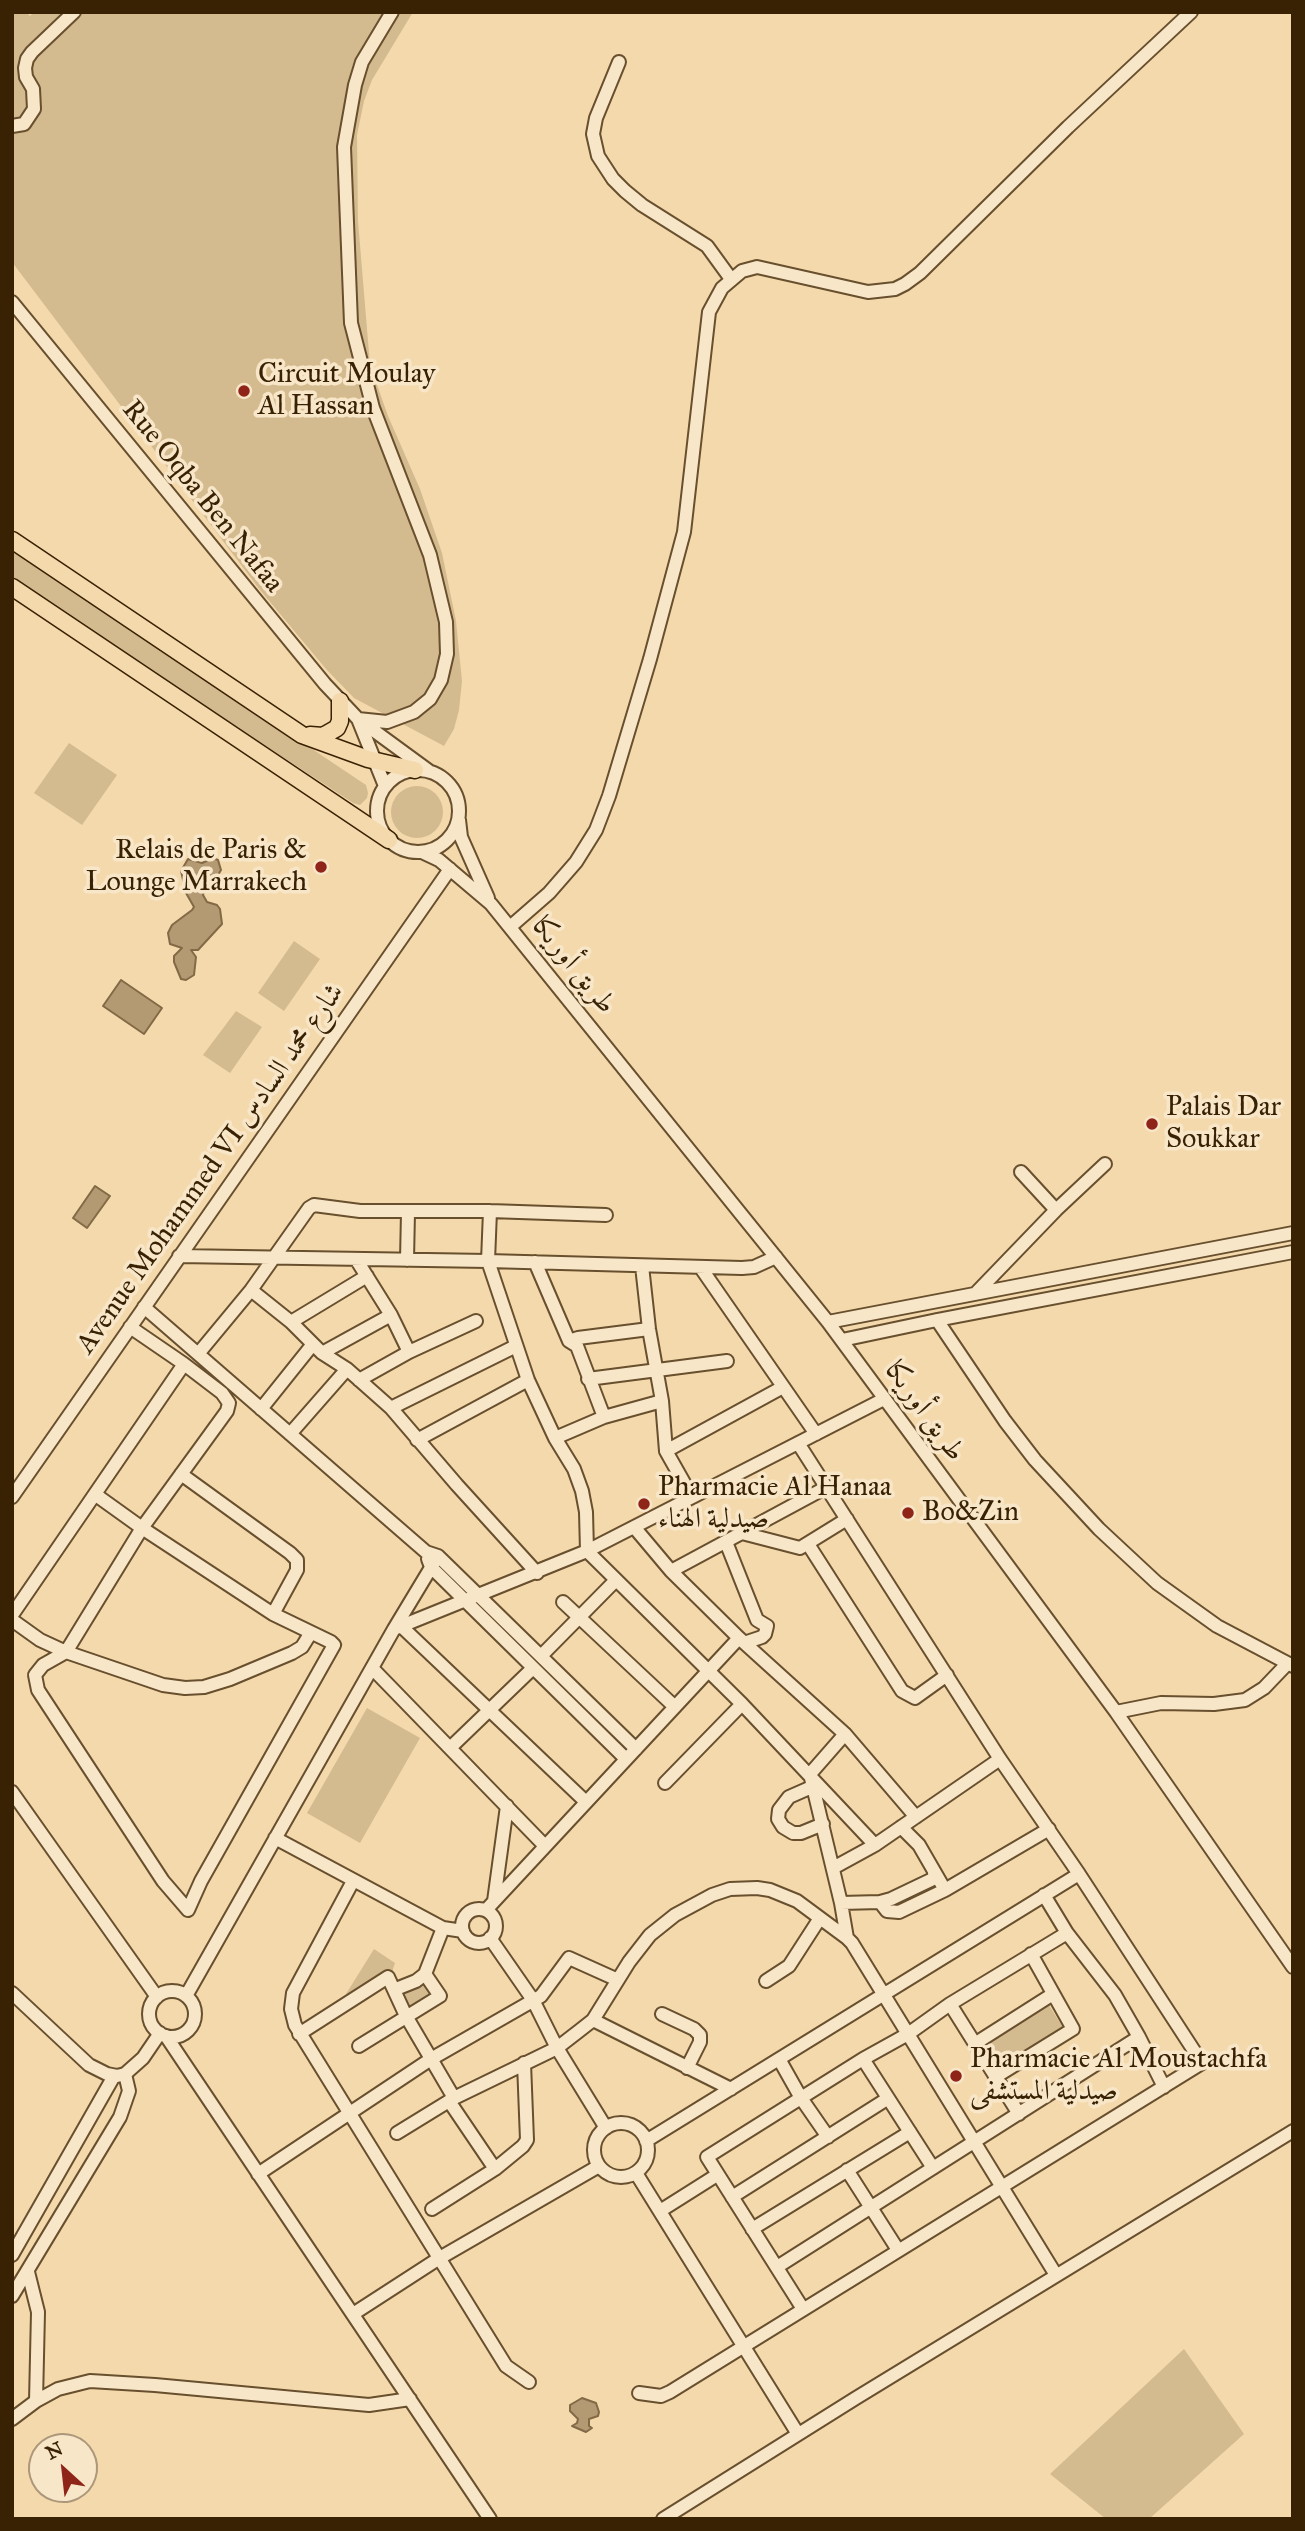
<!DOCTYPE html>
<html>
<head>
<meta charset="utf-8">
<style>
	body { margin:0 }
	#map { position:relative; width:1305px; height:2531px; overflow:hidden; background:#f4d9ac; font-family:"IM FELL Great Primer",serif }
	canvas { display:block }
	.frame { position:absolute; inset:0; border:14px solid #392103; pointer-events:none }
	.north { position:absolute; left:28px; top:2433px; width:70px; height:70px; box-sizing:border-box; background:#f8e6c9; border:2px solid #ac977a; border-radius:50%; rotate:333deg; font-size:19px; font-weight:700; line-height:28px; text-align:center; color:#392103 }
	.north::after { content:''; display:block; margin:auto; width:24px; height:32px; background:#8f2418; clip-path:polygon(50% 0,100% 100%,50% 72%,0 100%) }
</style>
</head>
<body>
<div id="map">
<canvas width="1305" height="2531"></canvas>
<div class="frame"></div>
<div class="north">N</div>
</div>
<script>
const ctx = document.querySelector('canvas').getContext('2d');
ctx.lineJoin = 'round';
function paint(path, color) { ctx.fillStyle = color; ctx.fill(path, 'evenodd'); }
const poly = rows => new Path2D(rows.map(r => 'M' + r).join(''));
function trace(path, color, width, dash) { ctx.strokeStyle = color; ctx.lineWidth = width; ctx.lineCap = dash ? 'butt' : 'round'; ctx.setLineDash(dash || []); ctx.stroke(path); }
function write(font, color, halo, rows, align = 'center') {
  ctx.font = font + ' "IM FELL Great Primer",Amiri,serif'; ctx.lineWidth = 7; ctx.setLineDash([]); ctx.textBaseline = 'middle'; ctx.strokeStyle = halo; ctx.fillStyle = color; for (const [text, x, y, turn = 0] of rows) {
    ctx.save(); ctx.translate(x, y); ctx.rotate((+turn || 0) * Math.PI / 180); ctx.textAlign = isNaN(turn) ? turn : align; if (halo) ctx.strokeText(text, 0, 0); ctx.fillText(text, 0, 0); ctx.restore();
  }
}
const green = poly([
	[12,12,26,12,30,16,34,12,413,12,372,80,364,101,357,135,358,221,370,365,388,416,420,489,442,553,456,621,462,681,459,710,454,729,444,746,354,698,326,669,260,590,12,262],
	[12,548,366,785,368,793,367,798,360,805,353,803,12,579],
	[69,743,117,775,82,825,34,793],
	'391 812a26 26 0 1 1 52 0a26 26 0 1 1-52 0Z',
	[294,941,320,959,284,1011,258,993],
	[236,1011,262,1027,230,1073,203,1055],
	[367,1708,420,1738,360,1843,307,1813],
	[374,1949,395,1963,392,1972,352,2002,346,1994],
	[427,1979,438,1996,413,2012,402,1995],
	[1047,2002,1065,2031,997,2073,979,2044],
	[1184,2349,1244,2434,1149,2519,1106,2519,1050,2474]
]);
const water = poly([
	[213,858,218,860,221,870,215,880,206,885,203,895,207,902,217,905,220,909,222,924,198,950,191,950,196,957,194,975,186,980,181,979,174,962,174,956,182,948,170,944,168,933,172,925,192,910,194,907,186,893,181,871,188,859,202,863,213,858],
	[121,980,162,1008,144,1034,103,1006,121,980],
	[95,1186,110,1196,87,1228,73,1218,95,1186],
	[582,2398,596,2403,599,2412,598,2416,589,2419,589,2426,592,2428,586,2432,572,2426,577,2423,578,2419,570,2411,570,2405,582,2398]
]);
const minor = poly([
	[619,62,596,118,593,134,598,156,613,179,625,191,642,205,707,246,731,279],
	[12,126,24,124,34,109,33,89,26,77,25,68,27,59,32,52,74,12],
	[12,302,325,684,358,719,429,771],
	[358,719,387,722,414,712,430,699,441,680,447,654,446,622,430,555,373,408,351,323,344,147,355,85,362,62,392,12],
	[358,719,385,786],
	'377 811a41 41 0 1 1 82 0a41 41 0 1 1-82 0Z',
	[459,820,461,837,488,898],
	[422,852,439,860,491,904,828,1322,1116,1712,1293,1967],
	[510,927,549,893,576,862,596,830,609,796,650,659,684,532,709,312,722,288,742,271,757,267,868,292,895,289,905,284,920,273,1068,127,1191,12],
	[1021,1172,1056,1210],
	[490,1211,488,1261,528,1380,555,1438,574,1469,582,1491,586,1512,587,1551,742,1704,875,1845],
	[179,1256,488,1261,742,1268,754,1267,776,1257],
	[356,1259,391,1315,409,1352,359,1380],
	[407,1260,408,1212],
	[535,1262,569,1341,577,1346,604,1417],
	[642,1266,649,1329,662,1401,666,1451,692,1497],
	[701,1268,816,1434],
	[251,1290,291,1322,322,1353,347,1369,391,1408,457,1485,537,1573],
	[977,1292,1056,1210,1105,1164],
	[144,1307,426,1552,438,1556,636,1749],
	[937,1320,1005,1421,1035,1460,1099,1529,1157,1583,1217,1626,1293,1666],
	[291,1322,367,1276],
	[828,1322,1293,1233],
	[842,1340,937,1320,1293,1252],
	[569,1341,578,1338,649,1329],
	[409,1352,476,1321],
	[322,1353,391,1315],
	[198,1354,251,1290,309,1208,314,1205,360,1211,490,1211,606,1215],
	[588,1379,727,1361],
	[391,1408,516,1346],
	[261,1409,313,1344],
	[290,1434,347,1369],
	[555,1438,604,1417,662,1401],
	[417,1440,528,1380],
	[666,1451,783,1387],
	[181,1474,290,1553,297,1560,297,1570,273,1614],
	[96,1495,142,1528,273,1614,331,1642,334,1645,201,1881,188,1910,163,1881,38,1690,35,1675,43,1665,66,1652,163,1685,185,1688,204,1687,230,1679,292,1653,302,1647,310,1634],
	[12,1497,450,869],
	[634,1527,671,1571,739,1638,845,1734,916,1817],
	[742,1533,800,1548,847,1519],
	[726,1542,757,1620,767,1626,765,1634,762,1637,747,1642],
	[808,1544,902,1691,915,1698,947,1675],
	[428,1559,431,1567,626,1759],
	[671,1571,827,1487],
	[563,1602,675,1707],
	[12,1615,184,1364],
	[12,1620,40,1640,66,1652,142,1528,227,1411,229,1403,222,1393,184,1364,130,1327],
	[402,1627,586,1802],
	[394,1629,587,1551,884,1399],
	[541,1656,616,1580],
	[372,1668,545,1846],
	[1116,1712,1161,1703,1214,1704,1245,1700,1264,1688,1286,1665],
	[845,1734,810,1774,841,1903,847,1938,852,1943,1056,2275],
	[450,1748,533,1668],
	[665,1783,742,1704],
	[814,1786,789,1797,779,1810,778,1819,783,1827,793,1833,801,1833,823,1824],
	[12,1792,157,1997],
	[901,1827,919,1845,945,1890,1049,1829],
	[275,1838,443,1928,463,1931],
	[833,1868,875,1845,1000,1759],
	[353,1881,293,1993,291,2009,295,2025,506,2366,529,2382],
	[1044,1895,1067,1933,1115,1995,1139,2037,1164,2087],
	[494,1901,507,1806],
	[880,1902,887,1911,899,1912,945,1890],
	[841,1903,880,1902,891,1899,935,1878,934,1873],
	'462 1926a17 17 0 1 1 34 0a17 17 0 1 1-34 0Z',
	[486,1910,739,1638],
	[490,1938,533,2000,557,2048,606,2128],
	[766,1981,789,1966,820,1918],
	[396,1989,416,1981,425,1974,443,1928],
	'149 2014a23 23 0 1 1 46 0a23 23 0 1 1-46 0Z',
	[12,1993,89,2065,107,2074,117,2076,125,2074,143,2058,160,2033],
	[186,1996,394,1629,438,1556],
	[950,2004,1019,2114],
	[662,2014,694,2029,700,2035,700,2042,687,2068],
	[593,2020,731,2089],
	[299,2034,388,1977,406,2016,454,2098],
	[166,2036,490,2519],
	[976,2043,1053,1994],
	[359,2046,440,1996,425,1974],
	[779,2059,801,2098,828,2137],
	[863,2059,933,2168],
	[997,2076,1073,2029,1031,1954],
	[449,2101,495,2169],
	'594 2150a27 27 0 1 1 54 0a27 27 0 1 1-54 0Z',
	[397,2133,454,2098,557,2048,579,2031,593,2020,629,1962,650,1935,675,1915,712,1895,730,1889,757,1888,770,1890,797,1901,847,1938],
	[646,2141,1079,1874],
	[847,2170,898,2250],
	[636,2173,798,2434],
	[258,2174,431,2059,541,1996,569,1958,618,1980],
	[732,2197,887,2099],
	[432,2209,495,2169,523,2146,527,2140,524,2063],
	[660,2211,717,2175],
	[752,2229,910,2132],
	[12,2255,114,2076],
	[777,2267,1139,2037],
	[28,2272,38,2312,36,2401],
	[12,2296,120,2117,129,2091,125,2074],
	[803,2309,707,2157,863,2059,908,2034,950,2004,1067,1933],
	[353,2314,438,2259,599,2166],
	[639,2393,661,2396,670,2392,1202,2063,1079,1874,1000,1759,798,1443],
	[12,2419,36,2401,58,2389,90,2381,155,2385,369,2405,410,2399],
	[663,2519,856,2398,1293,2131]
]);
const major = poly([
	[12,540,302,735,368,759,415,770],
	[12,587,389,840],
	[310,735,323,736,337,728,340,721,340,701]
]);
const markers = [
	[244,391,7,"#8f2418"],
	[321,867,7,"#8f2418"],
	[1152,1124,7,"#8f2418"],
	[644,1504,7,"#8f2418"],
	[908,1513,7,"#8f2418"],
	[956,2076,7,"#8f2418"]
];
const poiNames = [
	["Circuit Moulay",258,375],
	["Al Hassan",258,407],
	["Relais de Paris &",307,851,"right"],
	["Lounge Marrakech",307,883,"right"],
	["Palais Dar",1166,1108],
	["Soukkar",1166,1140],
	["Pharmacie Al Hanaa",658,1488],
	["صيدلية الهناء",658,1520],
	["Bo&Zin",922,1513],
	["Pharmacie Al Moustachfa",970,2060],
	["صيدلية المستشفى",970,2092]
];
const streetNames = [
	["Rue Oqba Ben Nafaa",202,497,51],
	["طريق أوريكا",573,966,51],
	["Avenue Mohammed VI شارع محمد السادس",211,1169,-55],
	["طريق أوريكا",924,1412,54]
];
paint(green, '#d4ba8f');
paint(water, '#b49a73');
trace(water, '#836a46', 2);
trace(minor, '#684f2d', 16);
trace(major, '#392103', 19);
trace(minor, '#f8e6c9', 12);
trace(major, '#f4d9ac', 16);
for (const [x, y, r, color] of markers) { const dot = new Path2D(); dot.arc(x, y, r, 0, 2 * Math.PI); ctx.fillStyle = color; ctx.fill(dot); trace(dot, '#f8e6c9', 2.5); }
write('28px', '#392103', '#f8e6c9', poiNames, 'left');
write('28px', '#392103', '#f8e6c9', streetNames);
</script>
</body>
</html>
